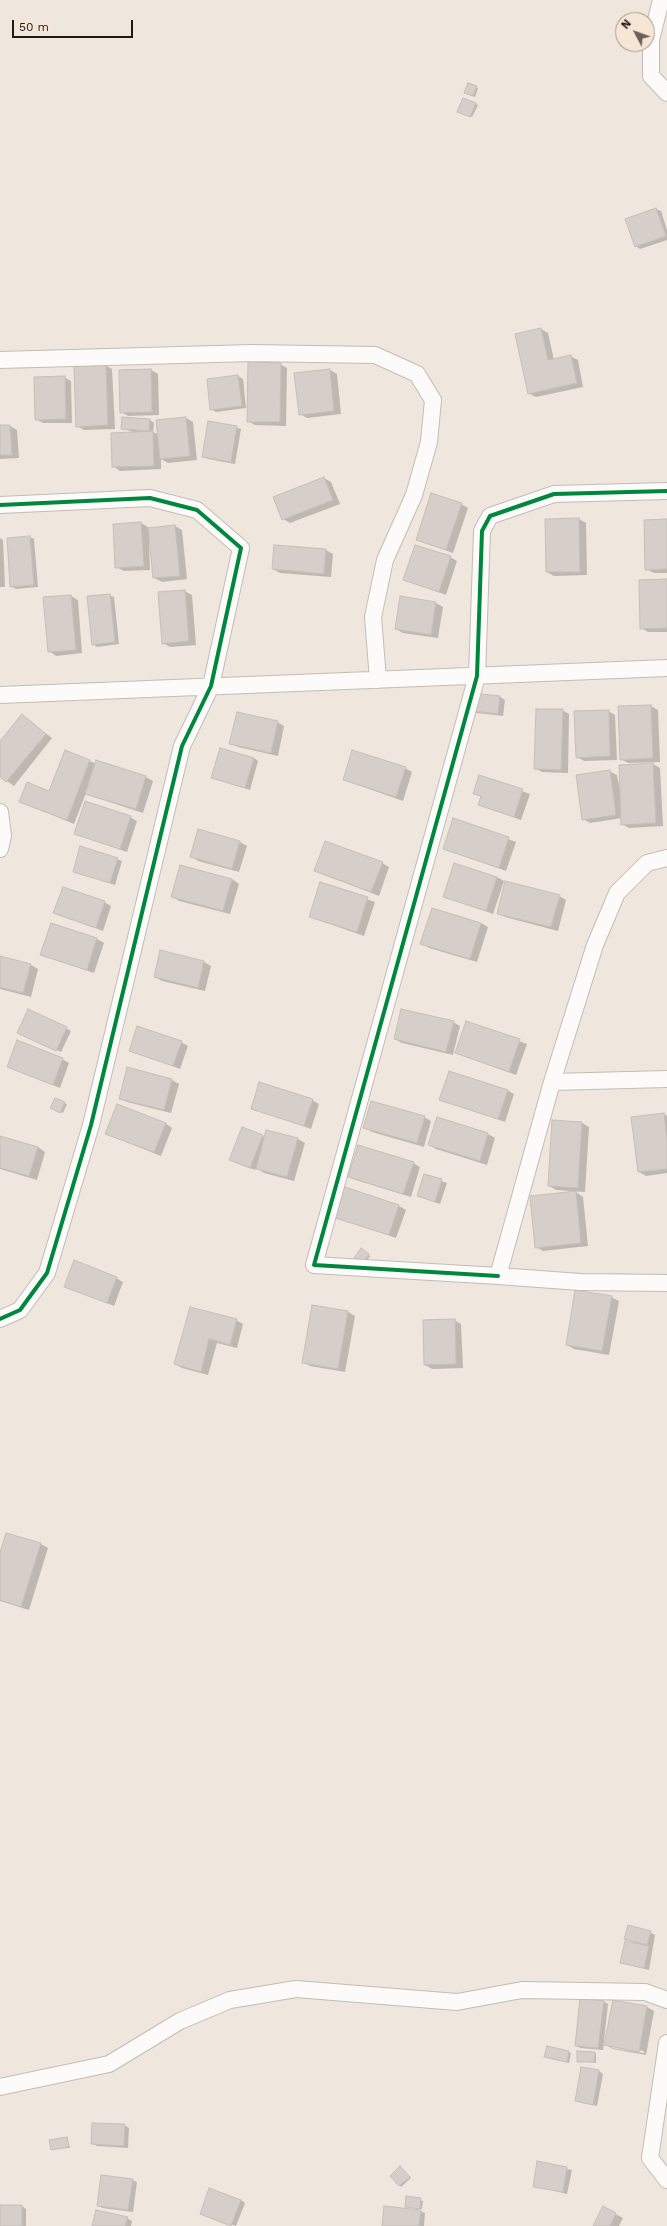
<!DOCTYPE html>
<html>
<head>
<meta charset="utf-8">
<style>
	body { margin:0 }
	#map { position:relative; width:667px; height:2226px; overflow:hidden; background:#efe6de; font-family:"Work Sans",sans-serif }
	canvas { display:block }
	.north { position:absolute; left:615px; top:12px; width:40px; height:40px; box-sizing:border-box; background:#f7e6d6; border:1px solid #a19488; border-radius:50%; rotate:311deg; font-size:11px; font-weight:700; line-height:16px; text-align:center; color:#201a14 }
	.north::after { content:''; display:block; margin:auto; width:14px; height:18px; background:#68615b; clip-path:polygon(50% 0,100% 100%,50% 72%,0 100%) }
	.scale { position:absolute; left:12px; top:20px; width:121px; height:18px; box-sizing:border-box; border:2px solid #201a14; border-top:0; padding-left:5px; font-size:12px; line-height:14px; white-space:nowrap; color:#201a14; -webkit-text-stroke:3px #f7e6d6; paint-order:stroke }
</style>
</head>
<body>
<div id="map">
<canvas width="667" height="2226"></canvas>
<div class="north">N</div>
<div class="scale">50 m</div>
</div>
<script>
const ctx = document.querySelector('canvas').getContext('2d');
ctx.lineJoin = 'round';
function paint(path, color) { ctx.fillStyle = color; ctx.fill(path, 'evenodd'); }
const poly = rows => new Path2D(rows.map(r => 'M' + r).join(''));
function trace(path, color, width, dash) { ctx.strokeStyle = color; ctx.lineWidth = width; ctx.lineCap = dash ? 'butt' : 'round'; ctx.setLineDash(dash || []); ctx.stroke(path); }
const shadow = poly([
	[476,87,478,88,475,97,467,94],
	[464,99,478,105,472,117,460,112],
	[656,209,661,211,667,230,667,240,640,249,636,246],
	[541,329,548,333,554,360,570,356,578,360,583,387,536,397,528,393],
	[280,364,287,368,286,426,255,425,248,421],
	[105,365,112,369,115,429,84,430,77,426],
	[151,370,158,374,159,415,128,416,121,412],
	[330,370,337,374,341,414,307,418,300,414],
	[238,376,243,379,246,408,216,412,211,409],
	[64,377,71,381,72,423,43,423,36,419],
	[186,418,193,422,197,460,168,463,161,459,161,469,120,471,113,466,136,433,122,428,150,420,154,423,153,432,159,435,157,421],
	[0,426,10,426,17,430,19,458,0,459],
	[236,427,241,429,235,464,208,459,203,457],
	[324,478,331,482,340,504,290,523,283,519],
	[461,504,468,508,453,553,417,540],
	[579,519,586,523,587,575,554,576,547,572,546,520],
	[667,520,667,573,654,573,646,569],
	[141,523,148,527,148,529,175,526,182,530,187,579,162,582,154,578,151,543,149,544,150,570,124,571,116,567,114,525],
	[30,537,34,539,38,587,16,589,11,586],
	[0,538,3,540,5,587,0,587],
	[326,550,333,554,331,577,280,573,273,569],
	[450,557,457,561,446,595,405,580],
	[667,580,667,632,648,632,641,628],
	[184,591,192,595,196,645,170,647,163,643],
	[109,595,114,597,119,644,97,647,93,644],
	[71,596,78,600,82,653,56,656,49,651,44,598],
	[436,603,443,607,438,638,403,633,396,629],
	[474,694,500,697,505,700,503,716,477,713,472,710],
	[651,706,658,710,660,762,628,763,621,759],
	[562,710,569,714,568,773,542,772,535,768],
	[608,711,615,715,617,760,584,761,577,757],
	[22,716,52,738,14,786,0,776,0,743],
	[277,722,284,726,278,756,238,747,231,743],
	[254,758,258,761,250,790,212,778],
	[90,761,96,764,97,762,146,777,153,781,143,813,94,797,86,793,74,824,21,802,50,792],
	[653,764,660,768,663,826,629,828,622,824,622,818,590,823,583,819,609,771,617,775,621,797],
	[405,768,412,772,403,801,344,780],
	[480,776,530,794,521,820,479,805,481,797,475,793],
	[130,817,137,821,127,852,75,834],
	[454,820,516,842,506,871,444,848],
	[240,842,247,846,239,872,198,861,191,856],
	[81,847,122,861,115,885,74,871],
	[382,863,389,867,379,896,315,871],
	[497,877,504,881,493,914,444,896],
	[232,879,239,884,230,914,179,901,172,896],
	[321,883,375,902,364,936,310,917],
	[559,896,566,900,558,931,505,917,498,913],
	[104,902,111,906,103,931,54,913],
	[481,923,488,927,477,962,429,948,422,943],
	[97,939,104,943,94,973,41,955],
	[161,951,204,962,211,966,205,991,162,981,155,977],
	[0,957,31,965,38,969,31,997,0,989],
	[453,1022,460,1026,453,1055,402,1043,395,1039],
	[467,1022,527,1044,516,1075,456,1053],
	[66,1028,71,1031,61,1052,23,1035],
	[181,1042,188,1046,180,1069,130,1050],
	[62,1059,69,1063,60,1088,8,1067],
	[128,1069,172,1080,179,1084,171,1113,127,1102,120,1098],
	[507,1090,514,1094,505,1122,440,1099],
	[55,1099,67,1104,63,1113,51,1108],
	[312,1100,319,1104,311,1129,252,1108],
	[664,1114,667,1116,667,1173,646,1176,639,1172],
	[424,1117,431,1121,424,1147,372,1132,365,1128],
	[437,1119,488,1134,495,1138,487,1165,436,1149,429,1145],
	[165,1123,172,1128,161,1156,106,1134],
	[582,1123,589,1127,585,1192,556,1190,549,1186],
	[242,1128,265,1137,298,1139,305,1143,294,1181,264,1173,256,1168,255,1170,234,1162],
	[0,1137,38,1147,45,1152,37,1180,0,1169],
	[413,1163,420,1167,411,1197,356,1180,349,1176],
	[424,1175,447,1183,440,1204,418,1196],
	[576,1192,583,1197,588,1246,543,1251,536,1247],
	[399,1206,406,1210,396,1238,333,1216],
	[361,1250,370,1256,365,1264],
	[116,1278,123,1282,114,1306,65,1286],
	[611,1297,619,1301,609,1355,574,1349,567,1345],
	[313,1306,348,1312,355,1316,345,1372,310,1366,303,1362],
	[191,1308,236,1320,243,1324,237,1348,217,1343,208,1375,182,1368,175,1364],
	[454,1320,461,1324,463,1368,432,1369,425,1365],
	[41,1544,48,1548,29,1610,0,1601,0,1555],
	[650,1932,655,1935,649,1970,621,1963,635,1942,625,1938],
	[603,2001,608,2004,603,2050,580,2048,576,2045],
	[614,2001,647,2007,654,2011,646,2055,613,2049,606,2045],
	[612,2046,644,2051,644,2053,612,2048],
	[548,2047,571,2053,569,2063,547,2058],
	[594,2053,596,2054,596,2063,578,2061],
	[599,2071,603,2074,597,2106,576,2101],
	[124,2125,129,2128,128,2148,97,2146,93,2144],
	[67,2138,70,2148,52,2149],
	[538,2163,572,2170,567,2194,534,2186],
	[402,2169,411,2178,401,2187,391,2176],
	[132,2180,137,2182,133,2212,102,2208,98,2205],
	[407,2198,423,2201,422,2209,408,2207],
	[241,2200,245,2203,236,2226,205,2216],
	[0,2206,22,2206,26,2209,26,2226,0,2226],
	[604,2208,623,2218,619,2226,594,2226],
	[420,2211,425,2213,424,2226,383,2226],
	[127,2218,132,2221,131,2226,93,2226]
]);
const building = poly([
	[468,83,477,86,473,96,464,93,468,83],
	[463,98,476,103,470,117,457,112,463,98],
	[656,208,666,236,635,247,625,219,656,208],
	[541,328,548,360,571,355,577,383,528,394,515,334,541,328],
	[248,362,281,363,280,422,247,422,248,362],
	[106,364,108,425,76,427,74,366,106,364],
	[151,369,152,412,120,413,119,370,151,369],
	[330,369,334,411,299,415,294,373,330,369],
	[238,375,242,406,210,410,207,379,238,375],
	[65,376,66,419,35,420,34,377,65,376],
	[122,417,150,419,149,431,121,429,122,417],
	[186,417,190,456,160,459,156,420,186,417],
	[208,421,237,426,231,462,202,457,208,421],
	[0,425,10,425,12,455,0,455,0,425],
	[153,431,154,466,112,467,111,433,153,431],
	[324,477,333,500,282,520,273,497,324,477],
	[431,493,462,503,446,550,416,540,431,493],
	[579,518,580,572,546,572,545,519,579,518],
	[667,519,667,569,645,570,644,520,667,519],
	[141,522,144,566,115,568,113,524,141,522],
	[175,525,180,576,153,578,148,528,175,525],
	[30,536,34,585,10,587,7,538,30,536],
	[274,545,326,549,324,574,272,569,274,545],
	[415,545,451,556,439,592,403,580,415,545],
	[667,579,667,628,640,629,639,580,667,579],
	[185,590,189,641,162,644,158,592,185,590],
	[110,594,115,642,92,645,87,596,110,594],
	[71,595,76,650,48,652,43,597,71,595],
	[400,596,436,602,431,635,395,629,400,596],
	[473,693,500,696,498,714,471,711,473,693],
	[651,705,653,758,620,760,618,706,651,705],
	[536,709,563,709,561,770,534,769,536,709],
	[609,710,610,756,576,758,574,711,609,710],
	[237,712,278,721,271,753,229,744,237,712],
	[22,714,46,734,6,782,0,777,0,741,22,714],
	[220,748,254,758,245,788,211,778,220,748],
	[65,750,90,760,67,820,19,802,27,782,49,791,65,750],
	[352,750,406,767,396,797,343,780,352,750],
	[96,760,146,776,136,809,85,794,96,760],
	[653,763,656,823,621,825,619,765,653,763],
	[610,770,616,815,582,820,576,775,610,770],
	[479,775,523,789,514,817,478,805,481,796,473,794,479,775],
	[85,801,131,816,120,849,74,834,85,801],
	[453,818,509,837,499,868,443,849,453,818],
	[198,829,240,841,232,869,190,857,198,829],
	[325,841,383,862,371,892,314,871,325,841],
	[80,846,118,858,110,883,73,872,80,846],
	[454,863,497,877,486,911,443,897,454,863],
	[180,865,232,879,223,911,171,897,180,865],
	[505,881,560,895,551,927,497,914,505,881],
	[320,882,368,897,357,932,309,917,320,882],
	[63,887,105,901,96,928,53,913,63,887],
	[432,908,481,923,470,959,420,944,432,908],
	[51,923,97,938,87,970,40,955,51,923],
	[160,950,204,961,198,988,154,977,160,950],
	[0,956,31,964,23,993,0,987,0,956],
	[28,1009,67,1027,56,1051,17,1033,28,1009],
	[401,1009,454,1021,446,1052,394,1039,401,1009],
	[466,1021,520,1039,509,1072,455,1053,466,1021],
	[137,1026,182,1041,173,1066,129,1051,137,1026],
	[17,1040,63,1058,53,1085,7,1067,17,1040],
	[127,1067,172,1079,164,1110,119,1099,127,1067],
	[449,1071,508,1090,498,1119,439,1100,449,1071],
	[259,1082,313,1099,304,1126,251,1109,259,1082],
	[55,1098,65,1102,60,1113,50,1108,55,1098],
	[371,1101,425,1116,417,1143,363,1128,371,1101],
	[117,1104,166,1123,154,1152,105,1134,117,1104],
	[664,1113,667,1140,667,1169,638,1172,631,1117,664,1113],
	[437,1117,488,1133,480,1161,428,1145,437,1117],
	[552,1120,582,1122,578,1188,548,1186,552,1120],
	[242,1127,263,1135,250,1168,229,1160,242,1127],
	[266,1130,298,1138,287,1177,256,1169,266,1130],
	[0,1136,38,1147,29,1176,0,1168,0,1136],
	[358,1145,414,1162,403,1194,348,1177,358,1145],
	[424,1174,442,1179,435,1202,417,1196,424,1174],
	[342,1186,399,1205,389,1235,332,1217,342,1186],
	[576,1191,581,1243,535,1248,530,1196,576,1191],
	[361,1248,369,1254,362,1264,354,1258,361,1248],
	[74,1260,117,1277,107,1303,64,1287,74,1260],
	[575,1290,612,1296,602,1351,566,1345,575,1290],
	[312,1305,348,1311,338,1369,302,1363,312,1305],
	[190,1307,237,1319,230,1345,209,1339,201,1372,174,1364,190,1307],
	[455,1319,456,1364,424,1365,423,1320,455,1319],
	[6,1533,41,1543,21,1607,0,1600,0,1552,6,1533],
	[628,1925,651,1931,647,1945,624,1939,628,1925],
	[625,1941,649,1946,644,1968,620,1963,625,1941],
	[580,1998,604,2001,598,2048,575,2046,580,1998],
	[613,2000,647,2006,639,2052,604,2045,613,2000],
	[547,2046,569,2051,567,2062,544,2057,547,2046],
	[577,2051,595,2052,594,2062,577,2062,577,2051],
	[581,2067,599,2070,593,2105,575,2101,581,2067],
	[92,2123,125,2124,124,2146,91,2144,92,2123],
	[67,2137,69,2147,51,2150,49,2140,67,2137],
	[537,2161,567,2167,563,2192,533,2187,537,2161],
	[400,2166,410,2177,399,2186,390,2176,400,2166],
	[101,2175,133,2179,128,2210,97,2206,101,2175],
	[209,2188,241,2200,231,2226,200,2214,209,2188],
	[406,2196,421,2198,420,2209,405,2207,406,2196],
	[0,2205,22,2205,22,2226,0,2226,0,2205],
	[384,2206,421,2210,419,2226,382,2226,384,2206],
	[603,2206,616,2213,610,2226,593,2226,603,2206],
	[96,2210,128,2217,125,2226,92,2226,96,2210]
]);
const street = poly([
	[661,0,651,40,651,76,667,93],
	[0,360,252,353,375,355,417,374,433,400,429,442,414,495,385,560,373,617,378,680],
	[0,505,150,498,197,510,241,548,211,686,182,746,91,1125,47,1273,20,1310,0,1319],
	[0,695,667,668],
	[0,812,3,836,0,849],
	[667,1079,552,1082,498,1276,580,1282,667,1283],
	[552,1082,595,945,617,893,647,863,667,858],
	[498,1276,314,1265,477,676,482,531,490,516,554,494,667,491],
	[667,2043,650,2158,667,2180],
	[0,2087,109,2064,180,2021,230,2000,296,1989,457,2002,522,1990,645,1992,667,2000]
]);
const cycleway = poly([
	[0,505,150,498,197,510,241,548,211,686,182,746,91,1125,47,1273,20,1310,0,1319],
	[498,1276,314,1265,477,676,482,531,490,516,554,494,667,491]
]);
paint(shadow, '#0003');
paint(building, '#d6cfc9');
trace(building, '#c6beb8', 1);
trace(street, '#c3bcb5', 18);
trace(street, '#fdfbfa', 16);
trace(cycleway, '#00873e', 4);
</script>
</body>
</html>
